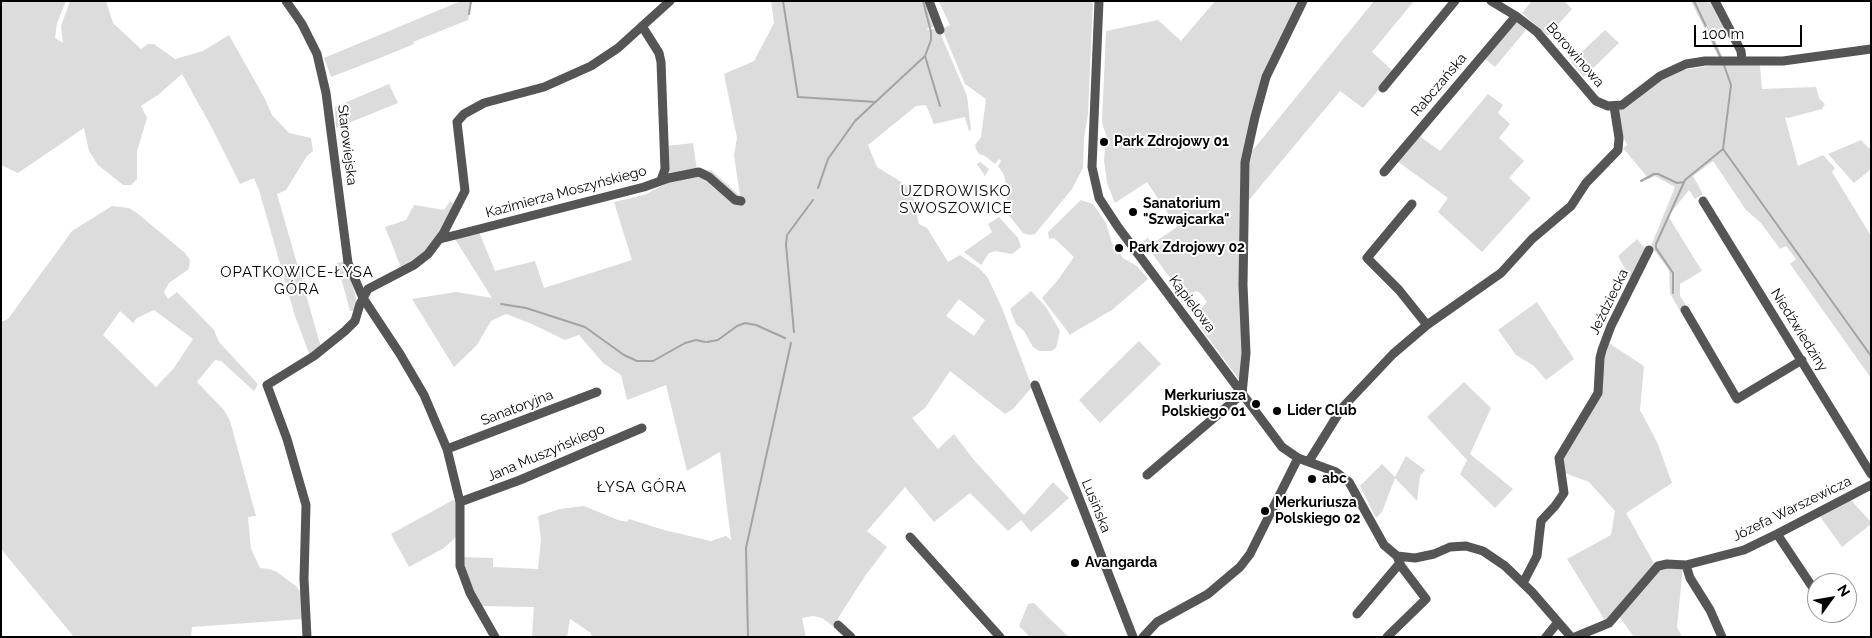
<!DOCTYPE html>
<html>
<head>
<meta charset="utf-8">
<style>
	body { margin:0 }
	#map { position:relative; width:1872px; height:638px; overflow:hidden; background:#fff; font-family:Raleway,sans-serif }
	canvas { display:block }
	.frame { position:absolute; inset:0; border:2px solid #000; pointer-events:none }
	.north { position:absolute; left:1807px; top:573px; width:50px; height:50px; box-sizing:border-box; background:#fff; border:1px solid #999; border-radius:50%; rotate:58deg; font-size:14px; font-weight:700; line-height:20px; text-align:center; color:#000 }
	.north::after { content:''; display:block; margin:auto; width:18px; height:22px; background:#000; clip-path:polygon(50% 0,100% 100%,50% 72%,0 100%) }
	.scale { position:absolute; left:1694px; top:25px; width:108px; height:22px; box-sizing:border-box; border:2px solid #000; border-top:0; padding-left:6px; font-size:15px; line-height:18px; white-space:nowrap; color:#000; -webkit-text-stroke:4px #fff; paint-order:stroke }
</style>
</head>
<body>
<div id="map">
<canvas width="1872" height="638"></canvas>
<div class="frame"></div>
<div class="north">N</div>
<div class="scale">100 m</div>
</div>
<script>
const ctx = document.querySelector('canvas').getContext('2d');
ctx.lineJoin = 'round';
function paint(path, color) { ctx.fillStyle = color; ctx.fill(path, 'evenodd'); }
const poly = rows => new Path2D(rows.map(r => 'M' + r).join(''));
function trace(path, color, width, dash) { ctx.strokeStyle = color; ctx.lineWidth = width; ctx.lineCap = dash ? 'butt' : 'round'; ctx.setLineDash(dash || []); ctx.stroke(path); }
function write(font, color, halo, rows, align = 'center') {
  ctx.font = font + ' Raleway,sans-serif'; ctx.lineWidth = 4; ctx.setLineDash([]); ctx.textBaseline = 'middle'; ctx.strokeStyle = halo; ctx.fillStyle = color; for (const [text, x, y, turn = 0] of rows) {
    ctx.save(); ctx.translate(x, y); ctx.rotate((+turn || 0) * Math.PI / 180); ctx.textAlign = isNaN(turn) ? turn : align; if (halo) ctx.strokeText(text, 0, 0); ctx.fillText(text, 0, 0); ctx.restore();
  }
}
const green = poly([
	[1,1,66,1,57,23,55,38,63,43,61,26,70,1,106,1,113,23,141,49,148,44,154,44,175,59,203,51,229,35,265,99,272,115,289,133,311,138,313,151,307,156,286,190,277,194,321,347,310,356,295,316,259,190,254,178,240,184,212,128,182,74,158,95,141,106,147,118,137,151,137,179,131,185,123,185,98,165,89,151,84,128,18,173,1,165],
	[461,1,472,1,468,20,413,42,414,44,375,60,331,77,324,58],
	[771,1,927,1,937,26,928,28,927,30,938,28,967,96,971,130,969,131,965,117,934,124,926,105,916,106,868,145,877,167,906,185,913,196,919,224,927,228,948,262,960,255,980,269,988,278,1002,308,1032,387,1013,409,1005,414,950,371,925,408,912,418,938,449,954,434,974,460,1024,515,1053,482,1069,498,1031,532,1021,520,1008,531,970,493,934,522,905,487,867,531,887,547,865,576,833,626,822,618,813,616,802,618,806,637,591,637,591,633,570,619,567,637,532,636,534,607,482,606,470,585,464,572,463,557,493,558,493,567,538,569,541,540,538,516,560,509,584,506,618,520,627,522,629,519,664,530,711,541,726,536,731,540,720,452,687,471,666,385,627,400,621,375,603,363,579,335,565,340,532,324,506,314,491,321,477,345,454,367,412,299,456,292,492,298,455,239,479,232,495,271,535,261,544,288,632,260,614,202,644,195,668,183,666,146,693,143,697,170,703,169,712,171,740,196,734,155,737,138,724,74,754,61,774,23],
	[959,299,985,320,974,336,946,316],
	[940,1,1093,1,1088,114,1084,139,1083,168,1072,189,1035,234,1030,235,1023,233,1003,208,1007,199,1007,188,1004,175,998,166,1001,161,999,159,995,164,985,156,979,154,976,149,975,145,981,137,986,99,965,84,942,29,950,25,939,2],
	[1215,1,1301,1,1261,78,1243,162,1243,356,1240,381,1201,328,1195,316,1192,308,1198,312,1207,302,1202,295,1197,291,1185,295,1190,298,1190,305,1143,241,1148,238,1152,244,1177,227,1147,182,1115,203,1107,183,1104,160,1106,135,1102,122,1106,31,1158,20,1181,41],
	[1374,1,1414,1,1372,52,1394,72,1363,108,1340,91,1249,200,1246,199,1249,155],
	[1532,1,1564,1,1572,9,1548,36,1522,13],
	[1691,1,1712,1,1725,27,1712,34,1723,58,1719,58],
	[1517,21,1526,30,1495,67,1485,59],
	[1605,30,1619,43,1584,77,1571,62],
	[1721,64,1760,65,1762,89,1816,87,1819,98,1825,104,1822,109,1788,118,1785,117,1798,166,1823,155,1835,168,1832,172,1871,236,1871,378,1790,264,1796,259,1786,246,1780,249,1761,223,1746,210,1713,161,1693,176,1703,194,1695,199,1689,190,1668,216,1702,271,1680,284,1680,296,1687,307,1680,311,1670,293,1669,270,1651,246,1675,187,1655,176,1649,179,1623,148,1627,145,1620,129,1617,116,1619,110,1660,80,1676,71],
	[389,84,398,103,336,128,335,107],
	[1488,94,1503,105,1498,113,1510,124,1499,138,1524,161,1509,178,1531,198,1482,252,1438,212,1448,198,1397,161,1418,135,1440,151],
	[1861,140,1871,150,1871,169,1854,183,1828,154],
	[980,162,989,169,985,176,977,164],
	[1081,200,1093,204,1106,223,1112,243,1123,258,1137,266,1148,279,1112,310,1071,334,1071,336,1042,298,1057,281,1074,257,1054,238,1049,239,1048,232],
	[450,201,455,204,433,243,414,263,402,270,385,227,406,220,414,205,444,210],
	[112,206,129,208,137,213,185,253,190,260,189,269,169,283,164,292,168,299,177,292,214,330,219,342,258,384,254,391,221,361,215,360,197,382,224,410,230,421,256,516,248,517,251,549,260,568,269,569,277,572,297,587,302,595,303,619,192,627,191,637,74,637,1,549,1,322,8,319,72,231],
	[154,310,193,339,174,368,156,387,103,335,120,311,133,323,137,318],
	[999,217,1018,238,1021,247,1012,254,995,251,989,253,981,265,964,252,992,232,988,224],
	[1637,239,1646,250,1631,280,1618,256],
	[345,261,357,301,355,311,350,311,337,263],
	[1031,291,1046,307,1060,331,1056,348,1051,351,1039,351,1033,347,1024,331,1016,324,1010,309],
	[1537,302,1574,359,1546,380,1534,366,1516,355,1498,330],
	[1139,341,1161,364,1100,423,1079,400],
	[1607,342,1644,366,1640,410,1657,442,1672,483,1626,513,1655,565,1606,622,1567,559,1611,535,1615,511,1589,482,1562,472,1563,453,1601,395,1600,368],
	[1464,382,1491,408,1470,454,1513,489,1495,508,1460,474,1467,460,1427,417],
	[1406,456,1425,470,1420,476,1417,501,1395,478,1382,512,1376,518,1360,486,1382,464,1395,477],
	[1850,499,1871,522,1871,524,1842,547,1819,515],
	[453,500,457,501,457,536,444,548,409,567,391,534],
	[1683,566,1677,627,1682,637,1634,637,1619,616,1660,569],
	[1034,603,1053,622,1069,637,1030,637,1019,626,1028,604]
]);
const stream = poly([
	[783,1,798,97,876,102],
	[1694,1,1721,58],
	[469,14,471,1],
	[925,56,940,106],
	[1723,149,1871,356],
	[1641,181,1654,174,1658,174,1677,183,1684,182],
	[818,188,828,159,855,121,925,56,931,40,931,32,923,1],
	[1673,293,1673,273,1656,248,1656,244,1685,180,1723,149,1731,85,1724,65],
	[501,304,526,308,585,327,624,355,637,361,653,361,685,343,696,340,705,342],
	[794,332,786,245,787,235,813,200],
	[707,342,718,340,737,326,745,323,756,325,785,338],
	[748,637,746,548,791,343]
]);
const minor = poly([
	[286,1,302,24,317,54,326,93,348,263,363,298,400,354,424,395,447,449,460,502,460,566,470,593,495,637],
	[929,1,940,30],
	[1099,1,1092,167,1099,198,1118,227,1282,447,1298,458,1336,472,1349,482,1384,545,1397,556,1415,558,1434,554,1450,547,1466,546,1483,551,1505,566,1532,592,1571,637],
	[1491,1,1516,16,1537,32,1596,101,1608,106,1622,105,1660,76,1686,64,1705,61,1783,61,1871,49],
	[1715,1,1741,51,1742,60],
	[642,26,659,53,661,62,665,169,661,180],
	[1383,88,1455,1],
	[1384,172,1516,16],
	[1703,201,1871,474],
	[1412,204,1367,258,1399,290,1427,325],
	[440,239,644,187,669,178,699,172,709,177,735,200,741,201],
	[1685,310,1737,399,1802,360],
	[1035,385,1133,637],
	[447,449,597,392],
	[1309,461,1342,408,1393,354,1427,325,1501,273,1532,239,1571,206,1586,183,1618,150,1619,138,1614,106],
	[1147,475,1242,394,1246,353,1243,285,1245,162,1255,117,1266,77,1303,1],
	[460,502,520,480,642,428],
	[1777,534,1817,594],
	[910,537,1000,637],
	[1686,565,1690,578,1710,610,1722,637],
	[1523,583,1537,556,1541,521,1555,506,1564,493,1559,458,1598,393,1600,358,1602,350,1611,326,1649,250],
	[1357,614,1400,563],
	[838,625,851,637],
	[307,637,304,579,306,505,287,439,267,385,314,356,345,331,355,321,360,304,368,289,414,265,428,254,443,234,465,191,457,122,464,114,484,103,544,87,591,66,618,48,670,1],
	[1143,637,1157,622,1208,594,1240,567,1250,554,1298,458],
	[1387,637,1426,599,1401,566,1397,556],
	[1546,637,1558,622],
	[1575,637,1609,623,1658,566,1667,564,1686,565,1744,550,1777,534,1871,485]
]);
const markers = [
	[1104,142,5,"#000"],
	[1133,212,5,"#000"],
	[1119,248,5,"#000"],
	[1256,404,5,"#000"],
	[1277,411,5,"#000"],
	[1312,479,5,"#000"],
	[1265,511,5,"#000"],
	[1075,563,5,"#000"]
];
const streetNames = [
	["Borowinowa",1575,55,49],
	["Rabczańska",1439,85,-50],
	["Starowiejska",347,145,83],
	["Kazimierza Moszyńskiego",566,192,-15],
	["Jeździecka",1609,302,-64],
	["Kąpielowa",1192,304,53],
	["Niedźwiedziny",1799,330,58],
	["Sanatoryjna",517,408,-21],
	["Jana Muszyńskiego",546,453,-23],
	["Lusińska",1096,506,68],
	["Józefa Warszewicza",1792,509,-26]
];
const poiNames = [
	["Park Zdrojowy 01",1114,142],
	["Sanatorium",1143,204],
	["\"Szwajcarka\"",1143,220],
	["Park Zdrojowy 02",1129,248],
	["Merkuriusza",1246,396,"right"],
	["Polskiego 01",1246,412,"right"],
	["Lider Club",1287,411],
	["abc",1322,479],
	["Merkuriusza",1275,503],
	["Polskiego 02",1275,519],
	["Avangarda",1085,563]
];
const neighbourhoodNames = [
	["UZDROWISKO",956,191],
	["SWOSZOWICE",956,208],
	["OPATKOWICE-ŁYSA",297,272],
	["GÓRA",297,289],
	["ŁYSA GÓRA",642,487]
];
paint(green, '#dcdcdc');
trace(stream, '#a3a3a3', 2);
trace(minor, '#555', 9);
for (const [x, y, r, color] of markers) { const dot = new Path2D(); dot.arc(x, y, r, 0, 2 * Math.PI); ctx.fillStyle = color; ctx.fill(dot); trace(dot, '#fff', 2); }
write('14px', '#000', '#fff', streetNames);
write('bold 14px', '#000', '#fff', poiNames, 'left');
ctx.letterSpacing = '1px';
write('15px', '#000', '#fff', neighbourhoodNames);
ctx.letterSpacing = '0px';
</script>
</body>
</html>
